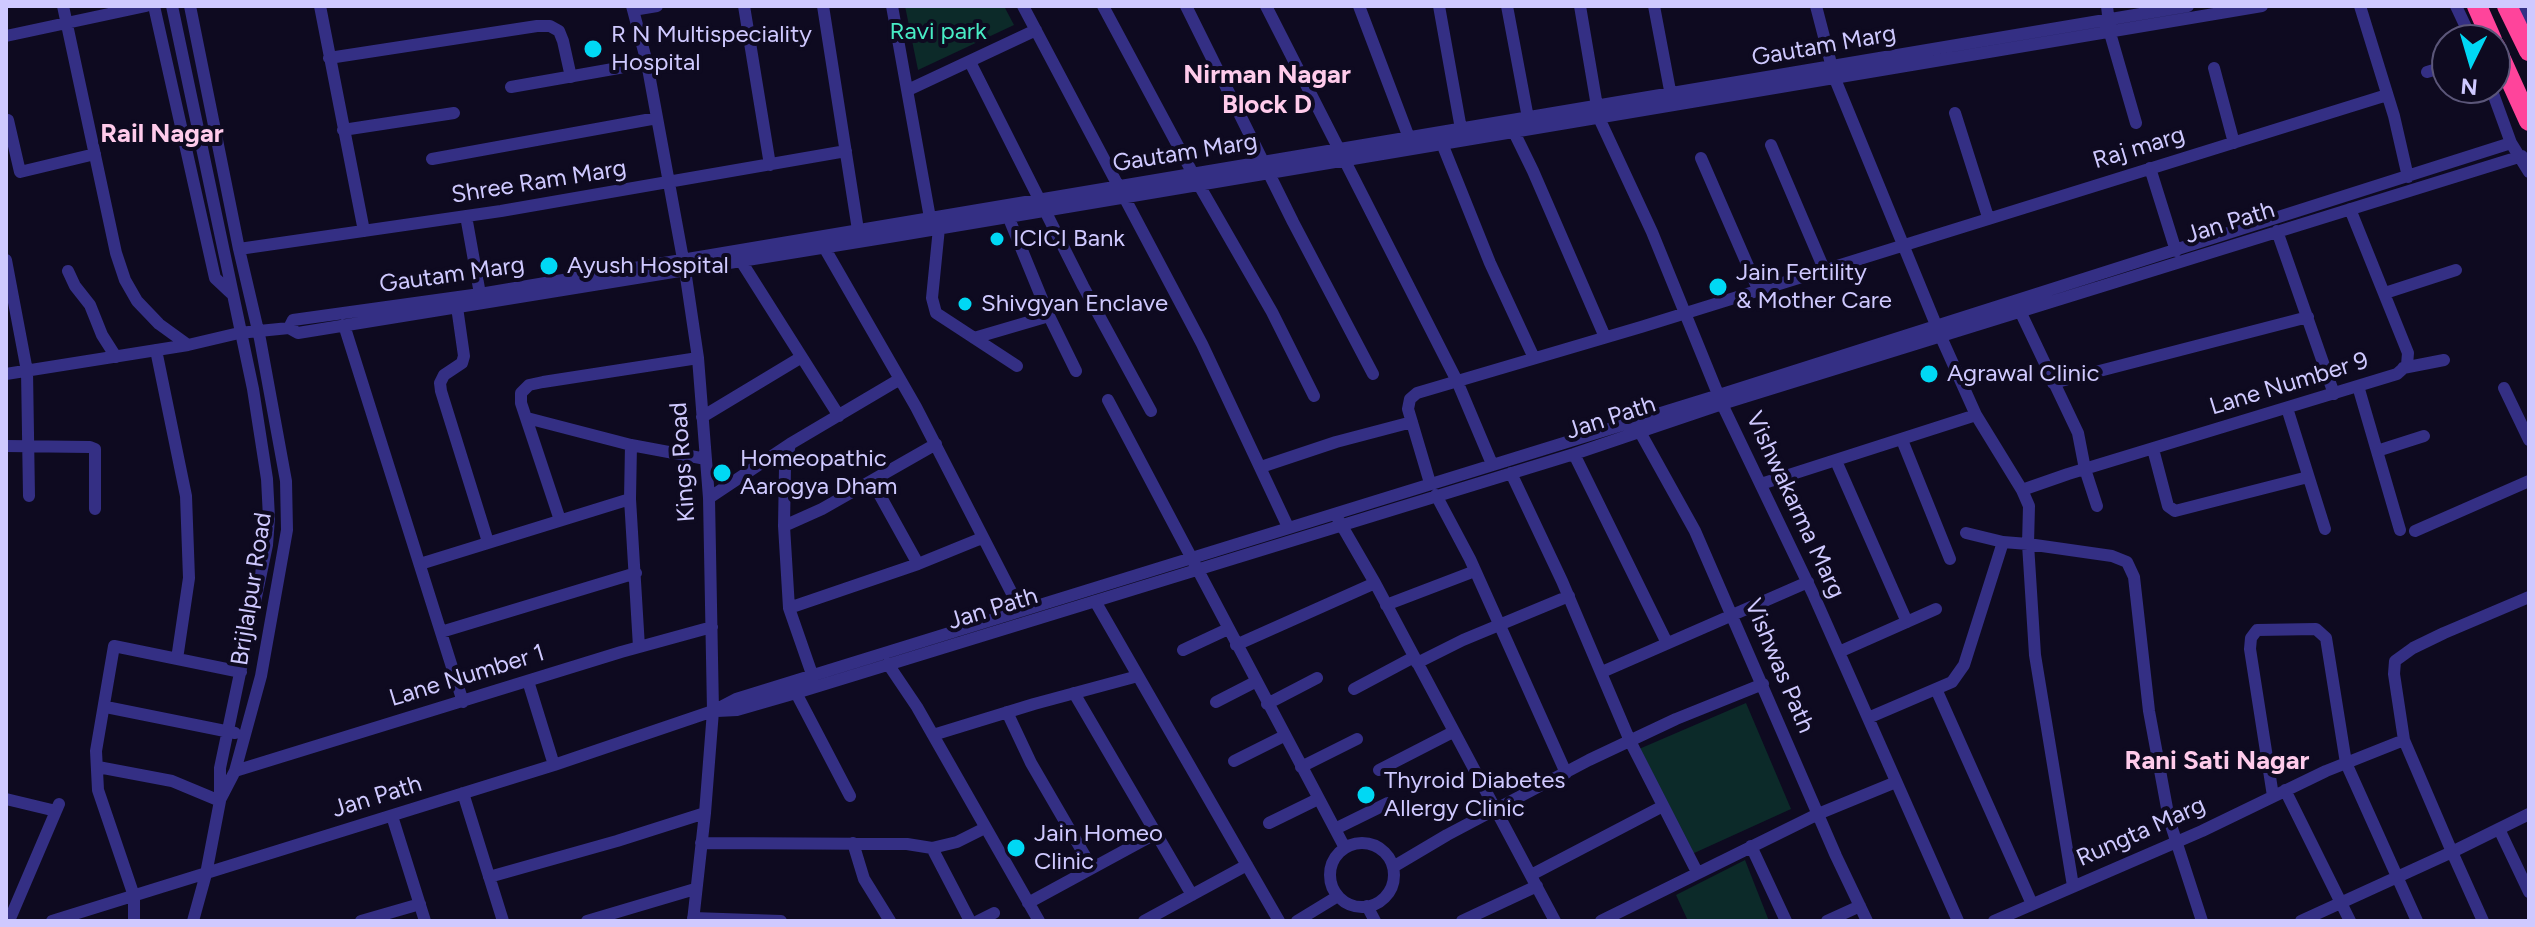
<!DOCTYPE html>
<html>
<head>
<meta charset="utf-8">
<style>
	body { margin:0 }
	#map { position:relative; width:2535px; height:927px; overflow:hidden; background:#0e0a20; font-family:Figtree,sans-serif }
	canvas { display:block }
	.frame { position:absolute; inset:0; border:8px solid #cfc9ff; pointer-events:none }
	.north { position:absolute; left:2431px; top:24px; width:80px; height:80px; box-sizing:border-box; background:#0e0a20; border:2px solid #5b5679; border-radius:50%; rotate:185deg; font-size:22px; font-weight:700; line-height:32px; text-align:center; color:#cfc9ff }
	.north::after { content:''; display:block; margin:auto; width:28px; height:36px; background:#00d8f4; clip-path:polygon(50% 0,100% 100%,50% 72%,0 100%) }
</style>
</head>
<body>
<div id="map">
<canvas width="2535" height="927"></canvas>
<div class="frame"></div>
<div class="north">N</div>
</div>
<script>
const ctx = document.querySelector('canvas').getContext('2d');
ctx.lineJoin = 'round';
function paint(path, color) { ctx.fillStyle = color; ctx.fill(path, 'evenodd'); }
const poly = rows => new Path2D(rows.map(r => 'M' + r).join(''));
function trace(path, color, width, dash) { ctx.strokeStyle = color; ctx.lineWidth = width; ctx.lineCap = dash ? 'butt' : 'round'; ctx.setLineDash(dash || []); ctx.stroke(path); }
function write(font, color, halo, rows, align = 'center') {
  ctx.font = font + ' Figtree,sans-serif'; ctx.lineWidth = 8; ctx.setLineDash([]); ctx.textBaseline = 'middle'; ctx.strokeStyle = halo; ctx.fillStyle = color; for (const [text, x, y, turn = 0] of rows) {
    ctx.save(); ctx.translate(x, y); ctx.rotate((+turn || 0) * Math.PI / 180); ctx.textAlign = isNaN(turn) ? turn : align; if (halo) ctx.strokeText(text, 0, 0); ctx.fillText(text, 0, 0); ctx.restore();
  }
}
const green = poly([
	[905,6,1004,6,1014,25,918,70],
	[1746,703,1791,809,1692,854,1639,749],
	[1745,860,1769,921,1688,921,1676,895]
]);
const minor = poly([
	[63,6,116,253,125,280,137,301,159,324,188,345],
	[154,6,215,278,231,293],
	[172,6,253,389,267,479,269,518,267,545,220,768,220,801,206,874,193,921],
	[190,6,239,249,260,339,286,481,287,530,261,676,235,771,221,798],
	[320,6,364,231],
	[632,6,647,63,685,270,698,358,709,498,713,711,705,813,693,921],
	[744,6,770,165],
	[823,6,858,230],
	[892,6,930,218],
	[1023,6,1202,344,1288,527],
	[1103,6,1199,185,1272,312,1314,396],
	[1186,6,1293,222,1373,374],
	[1266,6,1457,381,1492,464],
	[1359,6,1411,143],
	[1439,6,1461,129],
	[1507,6,1528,118],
	[1580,6,1599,118,1652,232,1722,404,1814,596,1958,921],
	[1654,6,1672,101],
	[1816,6,1835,79,1941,337,1976,415,2022,490,2029,506,2028,544,2112,556,2127,562,2134,577,2149,711,2169,819,2202,921],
	[2107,6,2110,33,2136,123],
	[2360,6,2394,116,2408,177],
	[2456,6,2472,40],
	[2524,6,2529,18],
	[633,10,657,6],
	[6,36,146,6],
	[329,58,537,26,550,26,559,31,563,41,571,77],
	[970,62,1083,286,1151,411],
	[2214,68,2234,143],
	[2427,72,2447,66],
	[511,87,647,63],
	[2491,88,2511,143,2529,172],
	[908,90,1036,30],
	[1955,113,1988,217],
	[8,120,20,172,95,154],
	[1512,128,1533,171,1605,337],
	[343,130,454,113],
	[1771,145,1824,269],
	[1443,146,1490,263,1534,358],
	[1701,158,1758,289],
	[432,159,657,118],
	[2150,168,2176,251],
	[466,216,480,294],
	[1008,216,1049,316,1076,371],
	[939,228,932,298,936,313,1017,366],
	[2277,231,2334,394],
	[824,247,916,407,1021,611],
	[239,249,501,211,846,151],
	[6,260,27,371,29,496],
	[741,261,839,416],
	[68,271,75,286,90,305,102,335,116,357],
	[2385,293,2456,270],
	[456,300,464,356,462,363,444,375,440,383,441,391,488,542],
	[2020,311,2078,433,2085,469,2097,506],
	[344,325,463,702],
	[289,328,293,320,480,294,2188,6],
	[974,338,1049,316],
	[156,350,186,496,189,578,177,659],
	[2403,368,2444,360],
	[6,374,188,345,239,333,289,328,298,333,895,236,2262,6],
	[2053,383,2308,317],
	[2358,386,2400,530],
	[2504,388,2529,440],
	[1108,400,1345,848],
	[2287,408,2325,529],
	[702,417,800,358],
	[527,418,631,445,706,459],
	[1640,432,1695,531,1836,856,1867,921],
	[1902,440,1950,559],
	[790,444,785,467,784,526,789,608,813,677],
	[631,445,630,499,639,647],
	[6,446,90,447,95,449,95,509],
	[2153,449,2168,506,2175,511,2308,477],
	[2377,451,2424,436],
	[1574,454,1667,643],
	[1836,461,1907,622],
	[1261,467,1336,442,1412,422],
	[1511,473,1562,581,1630,741,1697,872],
	[872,481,918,564],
	[1430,483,1408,409,1410,399,1417,393,1641,327,2387,95],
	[1761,484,1976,415],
	[2022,490,2068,474,2397,374,2407,365,2408,353,2350,209],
	[1436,495,1470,559,1566,773],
	[709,498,790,444,900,379],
	[1338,519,1375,583,1555,921],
	[560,520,521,403,521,393,529,385,543,382,698,358],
	[784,526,822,509,936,444],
	[2415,531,2529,481],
	[1966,533,2003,542,2028,544,2035,655,2073,886],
	[420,564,630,499],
	[1095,601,1279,921],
	[1386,605,1475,571],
	[789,608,918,564,982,538],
	[441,632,636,573],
	[1236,645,1375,583],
	[1183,650,1228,629],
	[1839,652,1936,609],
	[1417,663,1463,640,1569,596],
	[888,664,917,707,1039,921],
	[1602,672,1808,582],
	[528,681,554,765],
	[794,689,850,796],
	[1354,689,1414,657],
	[1936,689,2032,904],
	[1074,693,1192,895],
	[1216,702,1255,682],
	[1267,704,1317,678],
	[106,707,235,733],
	[717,711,737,710,796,693,1574,454,1722,404,2522,156],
	[1007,712,1031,763,1092,868],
	[1868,718,1952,682,1964,665,2003,542],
	[933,735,1034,704,1138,676],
	[2404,740,2452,852,2529,814],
	[1234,761,1284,736],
	[98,767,172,781,220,801],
	[1301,767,1357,739],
	[1379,770,1453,732],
	[235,771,621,652,712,627],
	[2285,790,2350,921],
	[463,793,503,921],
	[2273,796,2250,649,2251,638,2257,630,2316,629,2326,638,2346,763,2417,921],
	[6,799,56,811],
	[392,816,425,921],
	[1269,823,1318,799],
	[1335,829,1388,803],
	[2499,829,2529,892],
	[701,843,907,844,932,848,957,842,985,828],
	[853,843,864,879,890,921],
	'1330 875a32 32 0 1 1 64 0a32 32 0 1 1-64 0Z',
	[1751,846,1786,921],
	[932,848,970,921],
	[1393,867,1447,835,1589,760,1676,719,1763,684],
	[1531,875,1663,806],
	[489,877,617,841,705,813],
	[1028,903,1155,834],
	[1367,906,1375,921],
	[693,918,781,921],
	[9,921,59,804],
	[52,921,554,765,713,711,736,699,1719,395,2511,143],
	[134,921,134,896,98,790,96,751,114,646,241,672],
	[361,921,420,904],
	[587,921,695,889],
	[978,921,994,913],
	[1144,921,1247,865],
	[1297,921,1338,896],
	[1462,921,1537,886],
	[1601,921,1818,814,1896,782],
	[1827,921,1860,906],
	[1994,921,2202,831,2326,771,2404,740,2394,674,2395,661,2413,648,2444,633,2529,597],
	[2301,921,2452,852,2483,921]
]);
const highway = poly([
	[2477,6,2492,40],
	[2507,6,2529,51],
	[2495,46,2529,121]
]);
const markers = [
	[593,49,10,"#00d8f4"],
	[997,239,8,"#00d8f4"],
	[549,266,10,"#00d8f4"],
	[1718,287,10,"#00d8f4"],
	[965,304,8,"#00d8f4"],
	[1929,374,10,"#00d8f4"],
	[722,473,10,"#00d8f4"],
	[1366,795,10,"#00d8f4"],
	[1016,848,10,"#00d8f4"]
];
const parkNames = [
	["Ravi park",938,32]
];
const poiNames = [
	["R N Multispeciality",611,35],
	["Hospital",611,63],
	["ICICI Bank",1013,239],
	["Ayush Hospital",567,266],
	["Jain Fertility",1736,273],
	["& Mother Care",1736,301],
	["Shivgyan Enclave",981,304],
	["Agrawal Clinic",1947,374],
	["Homeopathic",740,459],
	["Aarogya Dham",740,487],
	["Thyroid Diabetes",1384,781],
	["Allergy Clinic",1384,809],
	["Jain Homeo",1034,834],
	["Clinic",1034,862]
];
const streetNames = [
	["Gautam Marg",1824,46,-10],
	["Raj marg",2139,148,-17],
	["Gautam Marg",1185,153,-9],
	["Shree Ram Marg",539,182,-9],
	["Jan Path",2230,223,-17],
	["Gautam Marg",452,275,-8],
	["Lane Number 9",2289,384,-17],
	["Jan Path",1611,418,-18],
	["Kings Road",683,462,-94],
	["Vishwakarma Marg",1795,505,65],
	["Brijlalpur Road",252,589,-81],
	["Jan Path",993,609,-17],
	["Vishwas Path",1779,666,67],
	["Lane Number 1",467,676,-17],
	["Jan Path",377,797,-17],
	["Rungta Marg",2141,832,-24]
];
const neighbourhoodNames = [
	["Nirman Nagar",1267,75],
	["Block D",1267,105],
	["Rail Nagar",162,134],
	["Rani Sati Nagar",2217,761]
];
paint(green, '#0c2a29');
trace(minor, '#342f84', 12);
trace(highway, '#ff449b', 20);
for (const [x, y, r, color] of markers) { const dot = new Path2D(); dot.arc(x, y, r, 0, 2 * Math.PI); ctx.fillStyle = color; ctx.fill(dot); trace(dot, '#0e0a20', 3); }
write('24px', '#48ecc5', '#0e0a20', parkNames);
write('24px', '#cfc9ff', '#0e0a20', poiNames, 'left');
write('24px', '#cfc9ff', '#0e0a20', streetNames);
write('bold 26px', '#ffcbeb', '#0e0a20', neighbourhoodNames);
</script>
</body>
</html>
